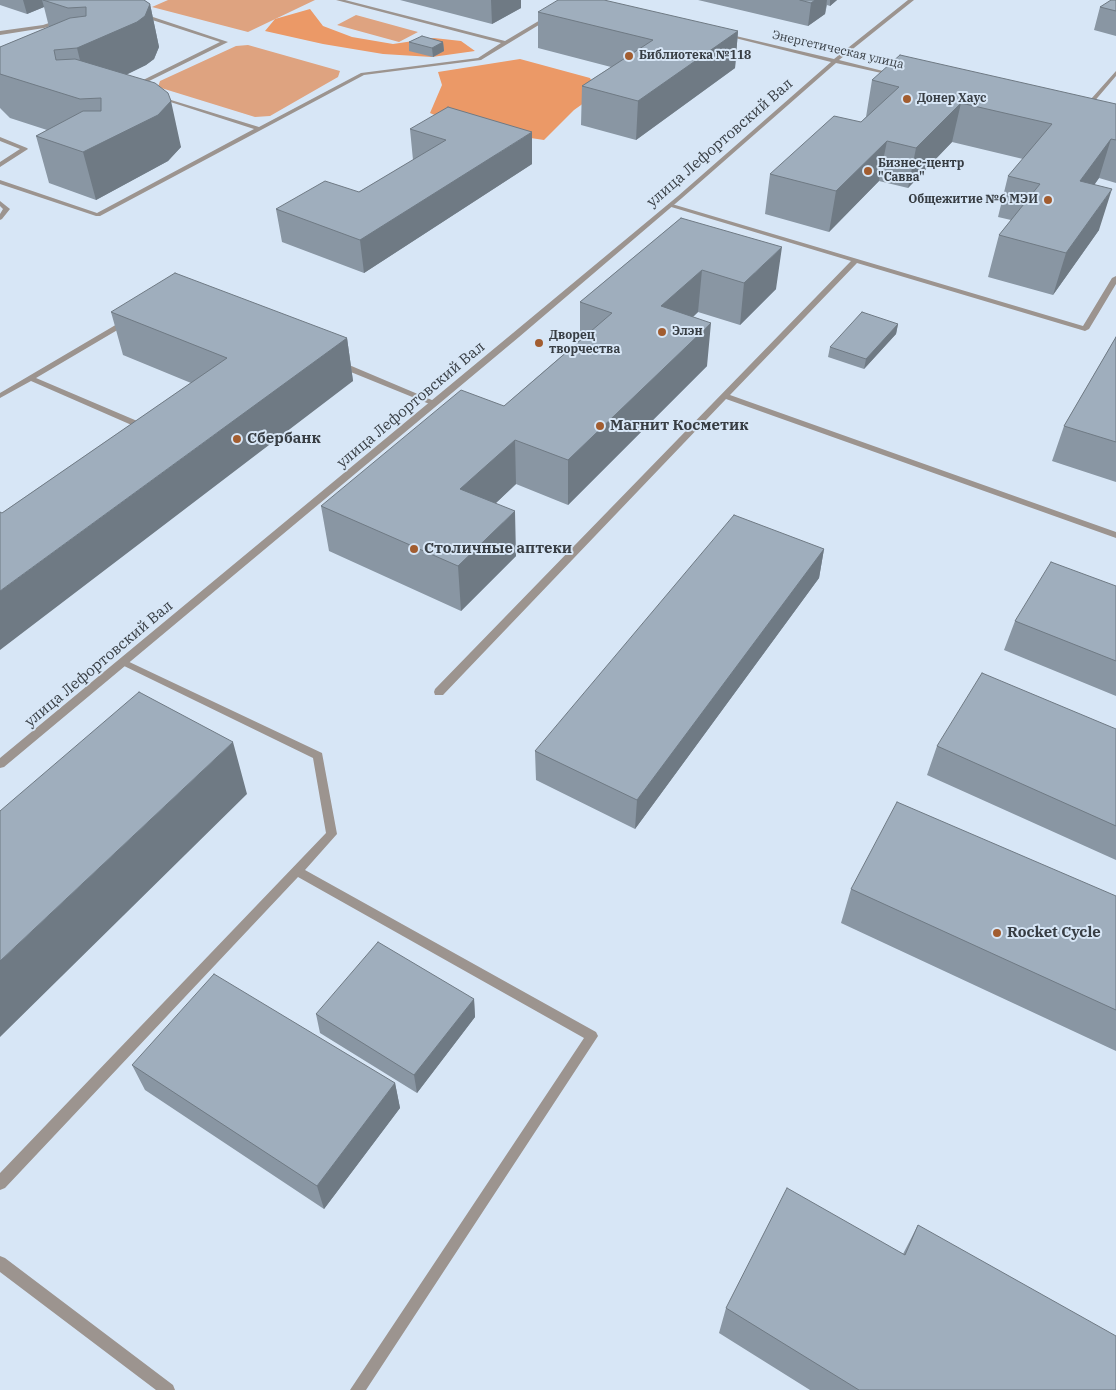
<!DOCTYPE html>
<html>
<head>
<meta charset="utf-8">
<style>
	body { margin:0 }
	canvas { display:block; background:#d7e6f6 }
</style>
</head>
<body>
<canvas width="1116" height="1390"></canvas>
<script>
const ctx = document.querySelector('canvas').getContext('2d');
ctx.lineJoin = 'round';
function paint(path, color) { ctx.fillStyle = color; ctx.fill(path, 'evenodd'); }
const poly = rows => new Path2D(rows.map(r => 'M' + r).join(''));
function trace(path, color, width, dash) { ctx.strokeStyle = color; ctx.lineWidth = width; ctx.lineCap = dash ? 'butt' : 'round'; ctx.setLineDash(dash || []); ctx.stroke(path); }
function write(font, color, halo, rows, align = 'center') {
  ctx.font = font + ' "IBM Plex Serif",serif'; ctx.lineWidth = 4; ctx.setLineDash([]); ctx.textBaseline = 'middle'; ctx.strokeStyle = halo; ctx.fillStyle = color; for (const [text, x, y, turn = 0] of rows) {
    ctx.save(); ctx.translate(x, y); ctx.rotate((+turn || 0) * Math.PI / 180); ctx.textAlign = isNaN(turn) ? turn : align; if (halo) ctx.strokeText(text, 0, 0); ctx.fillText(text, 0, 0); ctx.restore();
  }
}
const green = poly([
	[168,0,315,0,248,32,152,7],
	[356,15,418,32,399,42,337,25],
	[248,45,340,71,338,77,270,116,255,117,158,87,160,81,236,46]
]);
const forest = poly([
	[310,9,323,26,352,37,393,44,434,38,461,41,475,51,432,57,383,54,323,44,265,31,275,19],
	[520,59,590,78,598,93,574,110,544,140,464,128,430,113,442,85,438,72]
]);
const lane = poly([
	[336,0,345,0,505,41,547,16,552,17,481,60,364,75,100,216,96,216,0,184,0,180,97,213,254,129,158,98,158,96,259,127,361,73,478,58,501,43,336,0],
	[143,15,147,15,228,42,137,87,133,87,133,85,220,42,143,17,143,15],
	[61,19,64,21,63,22,44,28,0,35,0,31,43,25,61,19],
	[1116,71,1116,76,1087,110,1083,110,1083,108,1116,71],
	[0,137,27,148,28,149,0,167,0,162,20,149,0,141,0,137],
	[0,201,10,209,2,219,0,220,0,214,3,209,0,206,0,201],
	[668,204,672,204,1083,326,1112,278,1116,276,1116,284,1089,329,1085,331,857,263,730,395,1116,532,1116,538,726,399,443,695,435,695,434,692,435,689,851,261,668,206,668,204],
	[124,320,130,320,131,322,36,378,149,426,149,430,143,430,31,381,0,398,0,393,124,320],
	[336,362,342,362,439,403,435,405,432,405,336,366,336,362],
	[123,659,322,753,337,834,305,870,596,1032,598,1036,366,1390,350,1390,584,1038,298,877,5,1188,0,1190,0,1173,326,833,313,758,120,664,118,662,120,660,123,659],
	[0,1256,5,1258,173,1385,175,1390,156,1390,0,1272,0,1256]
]);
const street = poly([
	[908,0,914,0,839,60,895,74,895,76,836,63,682,198,519,337,4,767,0,768,0,758,513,333,678,196,831,62,723,35,723,33,834,59,908,0]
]);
const wall = poly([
	[0,0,144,0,150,4,159,47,154,59,146,65,126,75,181,147,168,161,96,200,49,183,36,136,47,130,10,118,0,108,0,47,49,27,44,7,27,14,0,5],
	[400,0,521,0,521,8,492,24],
	[698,0,837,0,830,6,827,5,825,14,808,26],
	[1116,0,1116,36,1094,30,1100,7],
	[538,12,738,31,735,68,636,140,581,125,582,86,611,67,538,48],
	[409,42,443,42,444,51,433,57,409,51],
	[872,80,1116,104,1116,183,1099,178,1095,184,1099,230,1053,295,988,277,999,235,1011,220,998,217,1008,176,1023,159,952,142,908,188,879,181,829,232,765,214,770,174,861,122,866,117],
	[410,129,532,164,364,273,282,242,276,209,359,192,413,160],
	[681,218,776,289,740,325,698,312,693,317,707,366,568,505,516,484,496,503,516,556,461,611,329,551,321,506,504,406,580,340,580,302],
	[111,312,347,338,353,381,2,513,191,383,123,355],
	[898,324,896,334,864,369,828,357,830,347],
	[1116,337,1116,482,1052,461,1064,426],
	[824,549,819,578,635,829,536,780,535,751],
	[1116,586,1116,696,1004,650,1015,621],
	[1116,729,1116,860,927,775,937,746],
	[851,889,1116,896,1116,1051,841,923],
	[474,999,475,1017,417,1093,320,1033,316,1014],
	[132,1065,395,1083,400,1108,324,1209,145,1090],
	[918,1225,1116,1390,810,1390,719,1333,726,1308,903,1254]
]);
const shadedWall = poly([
	[23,0,42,0,44,7,27,14],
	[491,0,521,0,521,8,492,24],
	[815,0,827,0,825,14,808,26,811,3],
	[830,0,837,0,830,6],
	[150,4,159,47,154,59,146,65,88,93,77,48],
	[738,31,735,68,636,140,638,101],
	[443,42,444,51,433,57,432,48],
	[171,101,181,147,168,161,96,200,83,152],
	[961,103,952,142,908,188,916,148],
	[532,132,532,164,364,273,360,240],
	[1111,139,1099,178,1068,221,1080,181],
	[887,141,879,181,829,232,836,191],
	[1112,189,1099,230,1053,295,1066,253],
	[782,247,776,289,740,325,744,283],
	[702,270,698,312,658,349,661,306],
	[711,323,707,366,568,505,568,460],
	[898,324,896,334,864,369,866,359],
	[347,338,353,381,0,650,0,591],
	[515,440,516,484,463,534,460,489],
	[515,511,516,556,461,611,458,566],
	[824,549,819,578,635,829,637,800],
	[233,742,247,794,0,1037,0,961],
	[474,999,475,1017,417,1093,414,1075],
	[395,1083,400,1108,324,1209,317,1186]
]);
const building = poly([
	[43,0,144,0,150,4,145,16,137,22,77,48,54,50,56,60,75,59,155,83,168,93,171,101,158,115,83,152,36,136,83,111,101,111,101,98,80,99,0,74,0,47,70,18,86,16,86,7,68,8,43,0],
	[558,0,604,0,738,31,638,101,582,86,653,40,538,12,558,0],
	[800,0,815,0,811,3,800,0],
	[1111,0,1116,0,1116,11,1100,7,1111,0],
	[422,36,443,42,432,48,409,42,422,36],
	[900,55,1116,104,1116,140,1111,139,1080,181,1112,189,1066,253,999,235,1040,184,1008,176,1052,124,961,103,916,148,887,141,836,191,770,174,834,116,861,122,899,87,872,80,900,55],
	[448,107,532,132,360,240,276,209,325,181,359,192,446,140,410,129,448,107],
	[681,218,782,247,744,283,702,270,661,306,711,323,568,460,515,440,460,489,515,511,458,566,321,506,461,390,504,406,612,313,580,302,681,218],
	[175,273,347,338,0,591,0,512,2,513,227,358,111,312,175,273],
	[862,312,898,324,866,359,830,347,862,312],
	[1116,337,1116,442,1064,426,1116,337],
	[734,515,824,549,637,800,535,751,734,515],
	[1051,562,1116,586,1116,661,1015,621,1051,562],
	[982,673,1116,729,1116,826,937,746,982,673],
	[139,692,233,742,0,961,0,811,139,692],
	[897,802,1116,896,1116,1010,851,889,897,802],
	[378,942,474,999,414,1075,316,1014,378,942],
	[214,974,395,1083,317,1186,132,1065,214,974],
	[787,1188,905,1255,918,1225,1116,1336,1116,1390,859,1390,726,1308,787,1188]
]);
const markers = [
	[629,56,5,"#a25d30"],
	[907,99,5,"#a25d30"],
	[868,171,5,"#a25d30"],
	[1048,200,5,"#a25d30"],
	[662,332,5,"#a25d30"],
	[539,343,5,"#a25d30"],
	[600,426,5,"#a25d30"],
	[237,439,5,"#a25d30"],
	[414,549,5,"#a25d30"],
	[997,933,5,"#a25d30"]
];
const farStreetnames = [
	["Энергетическая улица",838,50,13]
];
const farPoinames = [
	["Библиотека №118",639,56],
	["Донер Хаус",917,99],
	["Бизнес-центр",878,164],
	["\"Савва\"",878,178],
	["Общежитие №6 МЭИ",1038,200,"right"],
	["Элэн",672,332],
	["Дворец",549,336],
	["творчества",549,350]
];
const streetNames = [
	["улица Лефортовский Вал",720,143,-41],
	["улица Лефортовский Вал",411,405,-40],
	["улица Лефортовский Вал",99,664,-40]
];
const poiNames = [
	["Магнит Косметик",610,426],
	["Сбербанк",247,439],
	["Столичные аптеки",424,549],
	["Rocket Cycle",1007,933]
];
paint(green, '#dea380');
paint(forest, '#eb9967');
paint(lane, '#9c948f');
paint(street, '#9c948f');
paint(wall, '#8996a3');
paint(shadedWall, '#6f7a84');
paint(building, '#9faebd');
trace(building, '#6f7a84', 1);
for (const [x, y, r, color] of markers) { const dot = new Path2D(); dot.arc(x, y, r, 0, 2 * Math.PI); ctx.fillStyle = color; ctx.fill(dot); trace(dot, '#d7e6f6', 2); }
write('12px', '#373d43', '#d7e6f6', farStreetnames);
write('bold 12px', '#373d43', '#d7e6f6', farPoinames, 'left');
write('15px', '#373d43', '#d7e6f6', streetNames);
write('bold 15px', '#373d43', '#d7e6f6', poiNames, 'left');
</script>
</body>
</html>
